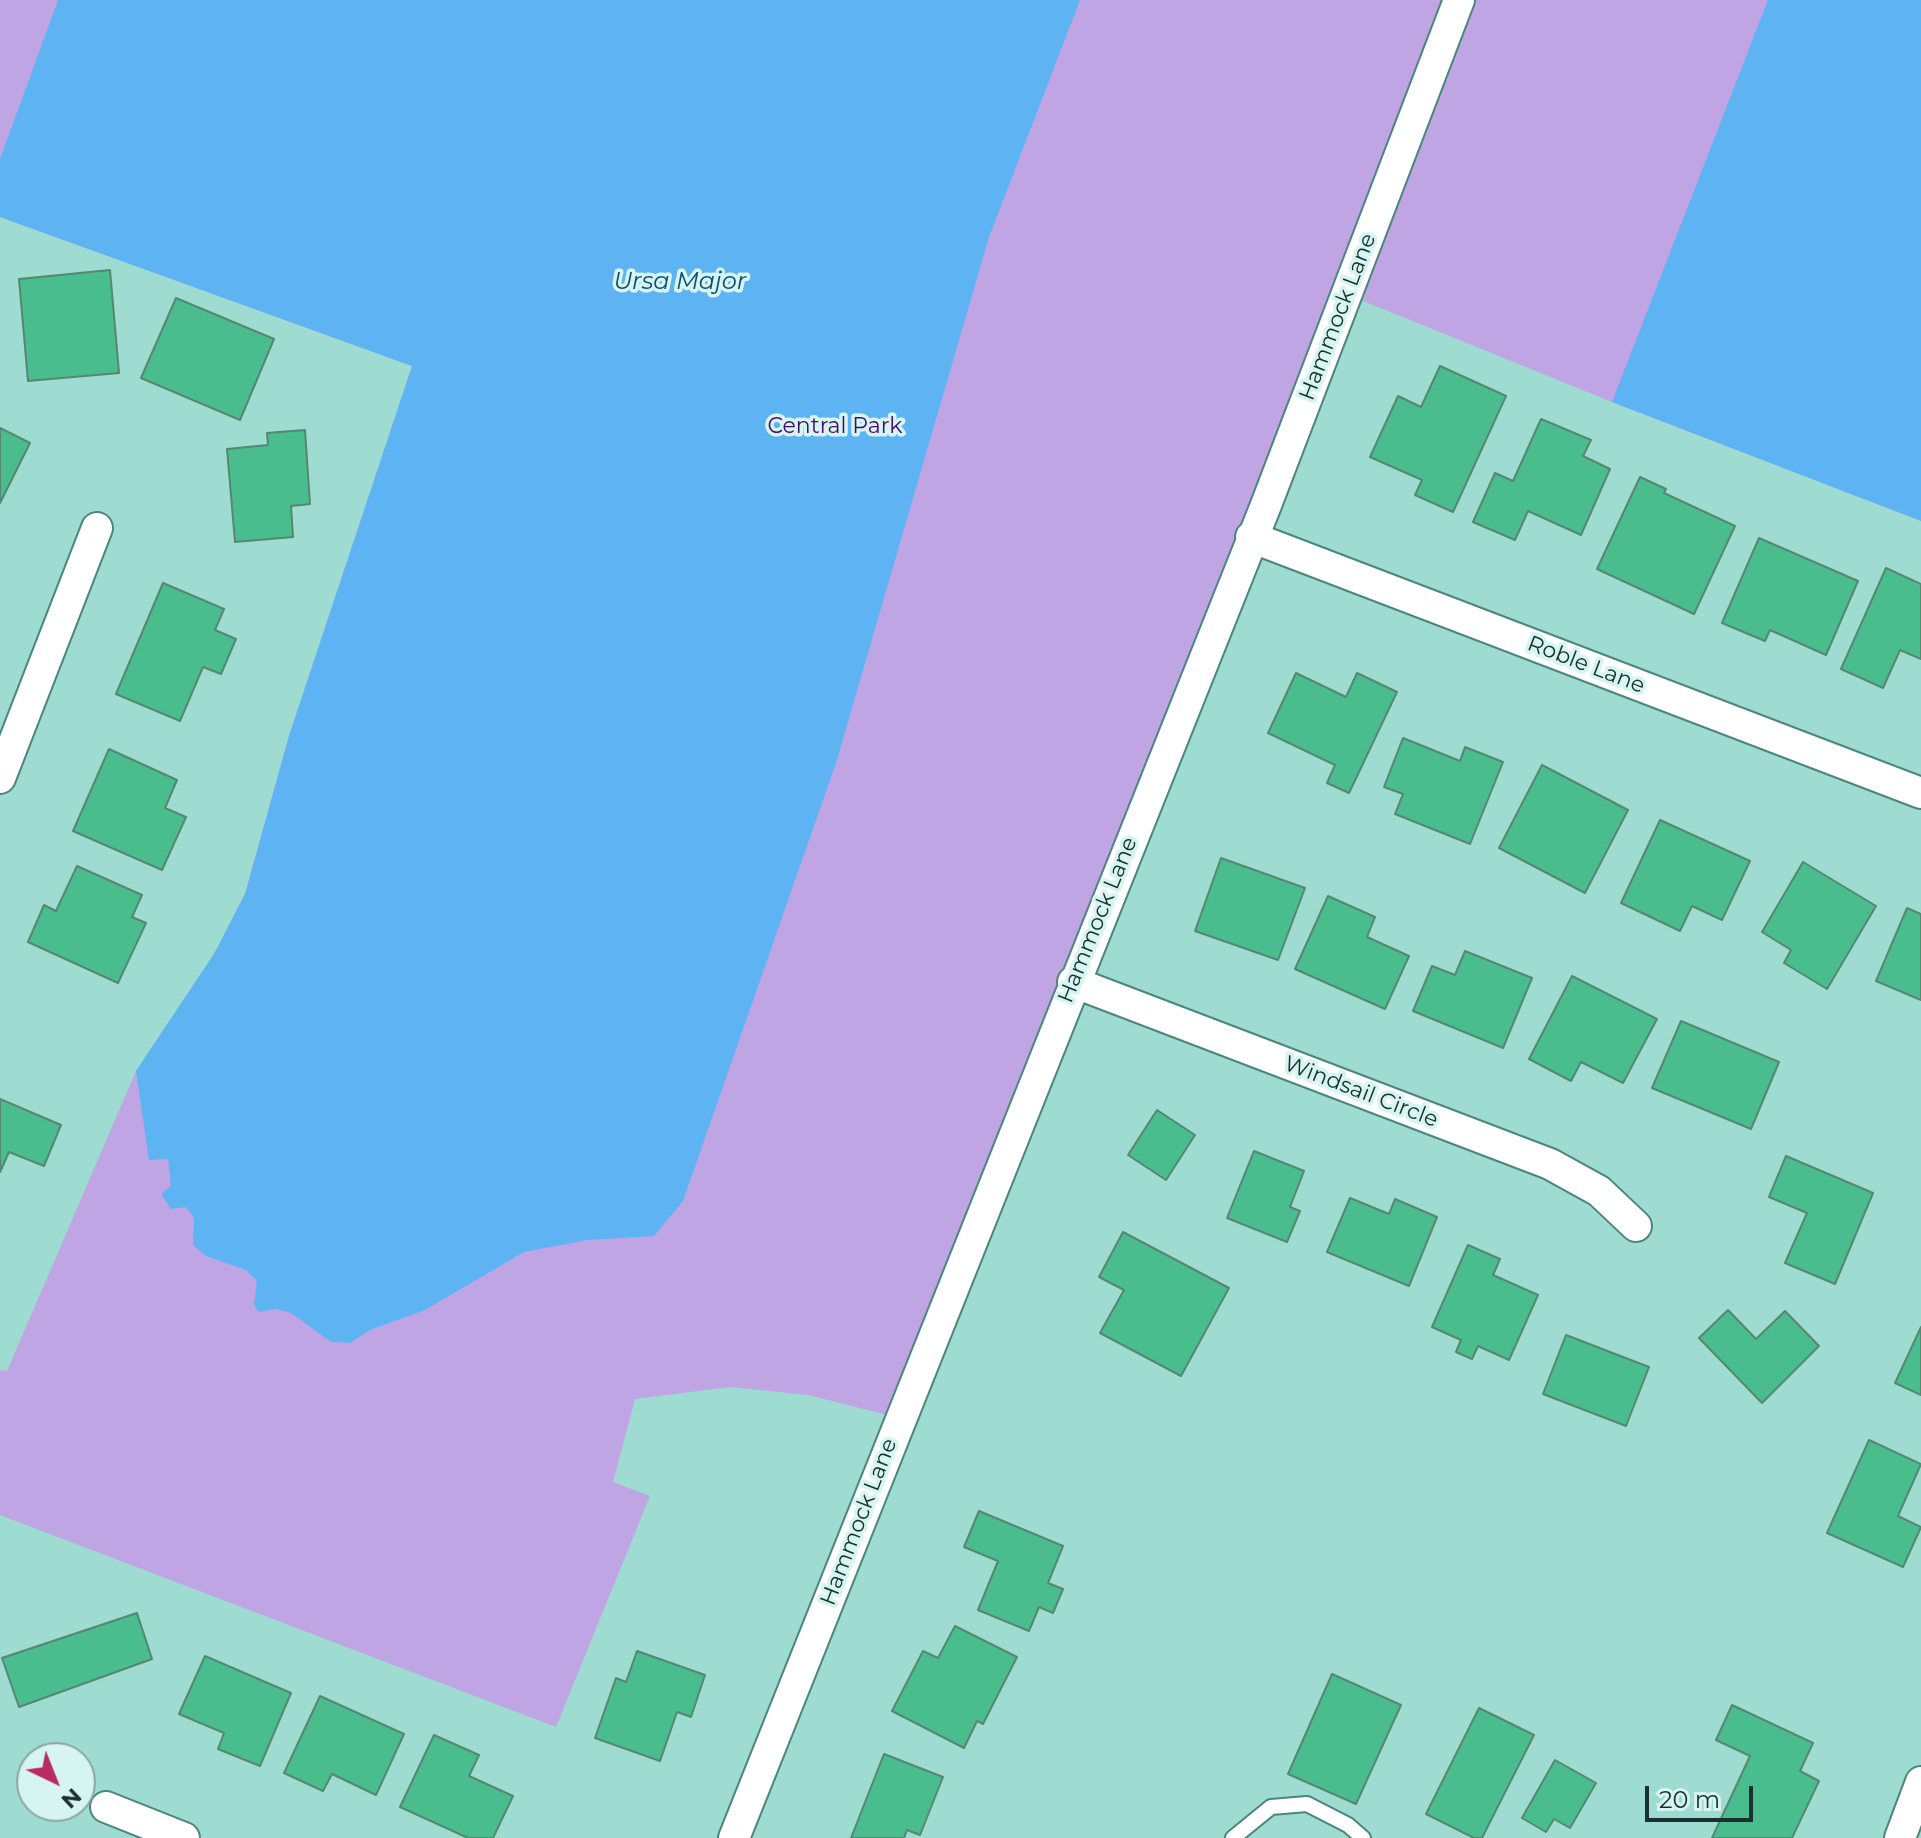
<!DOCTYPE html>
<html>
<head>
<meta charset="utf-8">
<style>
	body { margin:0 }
	#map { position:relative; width:1921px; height:1838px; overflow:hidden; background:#9edbd1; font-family:Montserrat,sans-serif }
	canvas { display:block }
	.north { position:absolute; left:16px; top:1742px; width:80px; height:80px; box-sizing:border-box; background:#d7f5f0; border:2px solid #8ba7a2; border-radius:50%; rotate:137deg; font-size:22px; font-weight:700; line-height:32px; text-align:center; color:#18312e }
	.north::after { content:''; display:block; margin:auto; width:28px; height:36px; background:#b92c61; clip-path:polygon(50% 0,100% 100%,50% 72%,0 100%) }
	.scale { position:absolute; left:1645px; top:1786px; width:108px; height:36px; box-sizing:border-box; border:4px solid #18312e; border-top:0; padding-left:10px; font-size:24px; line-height:28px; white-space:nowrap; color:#18312e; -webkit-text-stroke:6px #d7f5f0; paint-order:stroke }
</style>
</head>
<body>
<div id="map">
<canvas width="1921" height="1838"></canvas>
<div class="north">N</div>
<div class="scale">20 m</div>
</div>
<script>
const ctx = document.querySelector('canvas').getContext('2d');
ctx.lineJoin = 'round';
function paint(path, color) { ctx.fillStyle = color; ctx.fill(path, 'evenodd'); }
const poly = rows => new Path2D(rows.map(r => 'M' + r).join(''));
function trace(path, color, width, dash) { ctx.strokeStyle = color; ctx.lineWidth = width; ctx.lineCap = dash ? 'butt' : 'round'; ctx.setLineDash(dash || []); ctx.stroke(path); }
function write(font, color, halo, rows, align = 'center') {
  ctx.font = font + ' Montserrat,sans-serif'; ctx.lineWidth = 7; ctx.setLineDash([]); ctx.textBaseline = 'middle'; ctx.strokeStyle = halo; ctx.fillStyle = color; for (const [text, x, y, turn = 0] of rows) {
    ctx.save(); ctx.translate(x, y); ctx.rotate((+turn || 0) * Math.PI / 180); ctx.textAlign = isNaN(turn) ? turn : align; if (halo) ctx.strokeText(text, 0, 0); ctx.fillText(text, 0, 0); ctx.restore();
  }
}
const green = poly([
	[0,0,1921,0,1921,521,1612,402,1346,294,899,1418,808,1395,730,1387,635,1399,613,1482,650,1496,556,1727,0,1515,0,1370,7,1371,136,1071,214,954,245,894,289,736,412,366,0,217]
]);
const water = poly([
	[58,0,1080,0,989,237,836,763,683,1201,654,1236,588,1240,524,1252,425,1310,370,1330,350,1343,331,1342,291,1313,276,1309,258,1312,254,1304,257,1281,246,1270,206,1256,193,1245,194,1218,186,1207,171,1209,161,1194,171,1186,168,1159,149,1160,136,1071,214,954,245,894,289,736,412,366,0,217,0,159],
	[1768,0,1921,0,1921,521,1612,402]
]);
const building = poly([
	[110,270,119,373,28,381,19,279,110,270],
	[176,298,274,339,240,420,141,378,176,298],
	[1440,366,1506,396,1453,512,1415,495,1422,480,1370,457,1398,396,1421,407,1440,366],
	[1541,419,1591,440,1583,456,1610,469,1581,535,1528,511,1515,540,1473,522,1495,473,1513,481,1541,419],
	[0,428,30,443,0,503,0,428],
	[305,430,310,504,291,506,293,537,235,542,227,449,268,445,267,433,305,430],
	[1640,477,1666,489,1664,493,1735,526,1694,614,1597,569,1640,477],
	[1759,538,1858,581,1826,655,1770,630,1765,641,1722,623,1759,538],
	[1886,568,1921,584,1921,659,1900,650,1883,688,1841,669,1886,568],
	[163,583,224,609,215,630,236,639,221,674,203,667,180,721,116,694,163,583],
	[1296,673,1346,697,1357,673,1397,692,1349,793,1327,783,1335,765,1268,733,1296,673],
	[1403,738,1460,761,1465,747,1503,762,1470,844,1395,814,1403,794,1384,787,1403,738],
	[109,749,177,780,165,808,186,817,162,870,73,831,109,749],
	[1542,765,1628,810,1585,893,1499,848,1542,765],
	[1660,820,1750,861,1722,920,1692,906,1680,931,1621,903,1660,820],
	[1221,858,1305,888,1278,960,1195,931,1221,858],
	[1803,862,1876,906,1827,989,1784,963,1791,950,1762,932,1803,862],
	[77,866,142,895,132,917,146,923,118,983,28,942,44,905,56,911,77,866],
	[1328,896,1375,917,1367,937,1409,956,1385,1009,1295,969,1328,896],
	[1907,908,1921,914,1921,1000,1876,981,1907,908],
	[1465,951,1532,978,1503,1048,1413,1011,1432,966,1455,975,1465,951],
	[1572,976,1657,1019,1623,1083,1581,1062,1571,1081,1529,1059,1572,976],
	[1681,1021,1779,1062,1751,1129,1652,1088,1681,1021],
	[0,1099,61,1125,44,1166,9,1152,0,1172,0,1099],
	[1157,1110,1195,1135,1166,1180,1128,1155,1157,1110],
	[1254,1151,1304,1171,1290,1207,1300,1211,1287,1242,1227,1218,1254,1151],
	[1786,1156,1873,1193,1835,1284,1785,1263,1807,1213,1769,1197,1786,1156],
	[1350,1198,1389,1214,1395,1199,1437,1217,1409,1286,1327,1252,1350,1198],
	[1123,1232,1229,1288,1181,1376,1100,1333,1124,1290,1099,1277,1123,1232],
	[1468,1245,1500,1259,1493,1275,1538,1295,1509,1360,1478,1346,1472,1359,1456,1352,1461,1340,1432,1327,1468,1245],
	[1728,1310,1756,1339,1785,1311,1819,1346,1762,1403,1699,1338,1728,1310],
	[1921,1327,1921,1395,1895,1383,1921,1327],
	[1566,1335,1649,1367,1626,1426,1543,1394,1566,1335],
	[1869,1440,1921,1464,1898,1516,1921,1527,1903,1567,1827,1533,1869,1440],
	[979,1511,1063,1546,1048,1583,1063,1589,1053,1613,1039,1607,1029,1631,978,1610,998,1561,964,1547,979,1511],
	[137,1613,152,1659,19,1707,2,1658,137,1613],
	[955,1626,1017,1657,983,1724,977,1721,964,1748,892,1711,923,1651,938,1658,955,1626],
	[637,1651,705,1675,691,1717,677,1712,660,1761,595,1738,616,1678,626,1682,637,1651],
	[205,1656,291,1693,260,1766,218,1749,224,1733,179,1714,205,1656],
	[1332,1674,1401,1705,1356,1804,1288,1774,1332,1674],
	[320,1696,404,1734,376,1795,332,1774,323,1791,284,1773,320,1696],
	[1732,1705,1813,1743,1800,1771,1819,1781,1792,1838,1712,1838,1750,1756,1716,1740,1732,1705],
	[1479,1708,1534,1735,1482,1838,1474,1838,1426,1814,1479,1708],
	[434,1735,479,1755,469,1776,513,1796,493,1838,468,1838,400,1807,434,1735],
	[884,1754,943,1777,920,1835,907,1830,904,1838,851,1838,884,1754],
	[1555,1760,1596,1783,1570,1828,1554,1819,1546,1832,1522,1818,1555,1760]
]);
const lane = poly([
	[1233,1838,1271,1807,1307,1804,1348,1825,1363,1838]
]);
const street = poly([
	[1251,537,1921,793],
	[0,778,97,528],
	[1073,982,1550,1164,1599,1191,1636,1226],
	[106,1807,184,1838],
	[734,1838,1266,505,1459,0],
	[1900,1838,1921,1782]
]);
const streetNames = [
	["Hammock Lane",1338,317,-69],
	["Roble Lane",1586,665,21],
	["Hammock Lane",1098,920,-68],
	["Windsail Circle",1361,1092,21],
	["Hammock Lane",859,1522,-69]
];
const parkNames = [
	["Central Park",835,427]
];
const waterNames = [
	["Ursa Major",680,282]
];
paint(green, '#c0a5e5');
paint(water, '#5eb3f3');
paint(building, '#4abd8e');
trace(building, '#568770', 2);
trace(lane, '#4a867d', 18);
trace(street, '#4a867d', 34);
trace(lane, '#fff', 14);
trace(street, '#fff', 30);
write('22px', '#18312e', '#d7f5f0', streetNames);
write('22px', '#440a70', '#d7f5f0', parkNames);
write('italic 24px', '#0c4e77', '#d7f5f0', waterNames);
</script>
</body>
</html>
